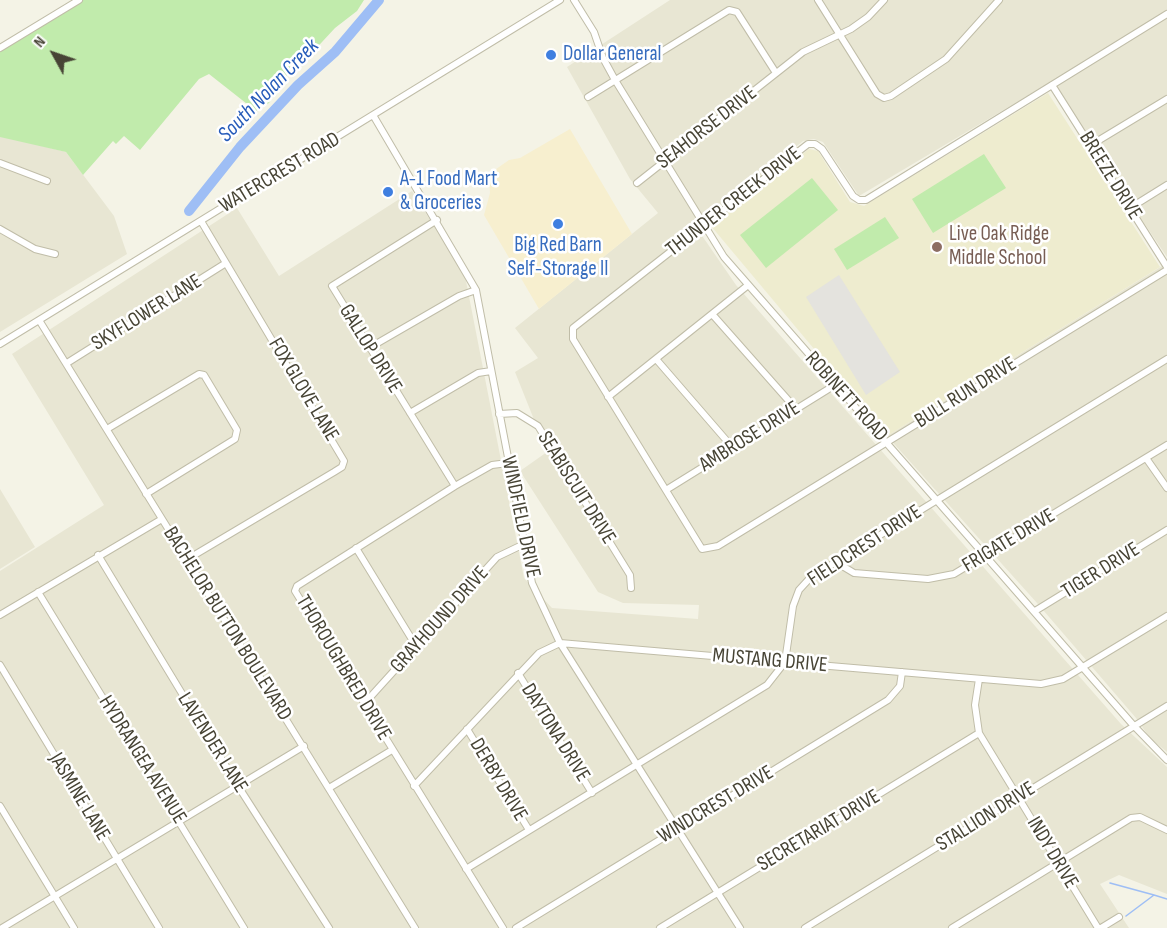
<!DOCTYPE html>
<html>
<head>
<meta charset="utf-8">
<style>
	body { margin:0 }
	#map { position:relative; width:1167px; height:928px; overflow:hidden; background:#f4f3e6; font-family:"Sofia Sans Condensed",sans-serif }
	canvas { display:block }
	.north { position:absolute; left:24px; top:24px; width:60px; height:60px; -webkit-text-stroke:4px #fff; paint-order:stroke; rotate:310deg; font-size:16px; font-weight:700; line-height:24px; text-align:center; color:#474435 }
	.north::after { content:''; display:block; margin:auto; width:21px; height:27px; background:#474435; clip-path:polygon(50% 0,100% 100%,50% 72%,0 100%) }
</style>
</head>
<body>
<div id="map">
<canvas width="1167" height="928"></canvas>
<div class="north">N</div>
</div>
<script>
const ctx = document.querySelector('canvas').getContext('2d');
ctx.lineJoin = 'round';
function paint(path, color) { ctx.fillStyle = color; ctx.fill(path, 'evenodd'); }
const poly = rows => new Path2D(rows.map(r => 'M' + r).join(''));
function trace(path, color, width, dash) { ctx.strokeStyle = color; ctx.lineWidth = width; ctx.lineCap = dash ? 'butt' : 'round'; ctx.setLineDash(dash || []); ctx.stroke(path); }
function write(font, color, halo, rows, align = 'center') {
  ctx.font = font + ' "Sofia Sans Condensed",sans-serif'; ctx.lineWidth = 5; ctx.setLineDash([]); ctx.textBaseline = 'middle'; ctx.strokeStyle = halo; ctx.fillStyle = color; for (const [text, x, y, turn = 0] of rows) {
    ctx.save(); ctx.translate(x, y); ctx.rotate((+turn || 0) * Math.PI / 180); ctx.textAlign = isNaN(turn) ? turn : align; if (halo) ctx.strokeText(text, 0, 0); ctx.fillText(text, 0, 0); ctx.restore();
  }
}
const residential = poly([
	[670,0,1167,0,1167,257,1049,83,859,196,823,142,814,139,803,141,696,227,736,285,1121,724,1167,767,1167,894,1119,875,1100,884,1129,928,0,928,0,571,104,505,12,354,237,208,279,276,412,191,465,276,524,578,552,608,698,619,699,605,623,603,598,592,520,471,547,452,515,372,538,358,515,328,658,213,630,179,567,67],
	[0,135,66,152,114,216,127,254,0,332],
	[1167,263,1167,752,1150,738,1136,718,1037,603,887,436],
	[0,489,35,547,0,569]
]);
const commercial = poly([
	[570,129,632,234,539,309,484,215,490,193,489,174,509,160,520,158]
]);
const education = poly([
	[1048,93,1160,267,887,436,711,226,809,149,818,151,850,202,864,206]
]);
const green = poly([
	[83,0,364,0,357,11,335,28,296,70,287,75,269,103,256,111,209,74,199,79,140,150,124,136,116,144,113,141,83,175,66,152,0,137,0,51],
	[984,154,1006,188,933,233,912,199],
	[812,178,838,210,766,268,740,235],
	[885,217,899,238,847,270,834,249]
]);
const parking = poly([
	[839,275,900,372,866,395,806,297]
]);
const stream = poly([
	[1110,883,1154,895],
	[1126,916,1154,895,1167,899]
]);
const river = poly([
	[189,211,240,147,298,85,335,52,379,0]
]);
const minor = poly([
	[574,0,594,32,603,58,615,80,724,257,1134,726,1167,760],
	[818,0,877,94,884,98,891,96,946,59,999,0],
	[1167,14,866,200,859,200,853,196,822,149,815,144,808,144,573,328,573,339,702,549,718,546,1167,270],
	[0,48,79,0],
	[1052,85,1167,267],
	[588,97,729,10,737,12,776,73],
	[373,115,476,290,532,583,560,643,740,928],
	[1091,145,1167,99],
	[0,163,47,181],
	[637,183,803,52,851,29,868,17,884,0],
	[1130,208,1167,185],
	[437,220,332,286,455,486],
	[0,229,35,249,55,254],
	[712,314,796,409],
	[39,320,415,928],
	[0,344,560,0],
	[369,348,459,296,476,290],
	[656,359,733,448],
	[67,363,226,263],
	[608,397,747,286],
	[410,413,478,373,491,371],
	[499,414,517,413,538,426,630,575,631,588],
	[107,429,199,374,204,375,237,430,235,439,146,494],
	[1146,458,1167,488],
	[666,490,835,385],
	[356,548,416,646],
	[98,555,238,786,329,928],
	[186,560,334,472,342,467,344,461,201,221],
	[840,560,844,567,854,573,928,579,954,574,1167,445],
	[38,592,244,928],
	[1035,611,1167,530],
	[0,615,162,519],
	[0,665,159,928],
	[518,673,592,793],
	[979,679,975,705,979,733,1098,928],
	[364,704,497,557,522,545],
	[467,729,529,830],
	[414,786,539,653,560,643,1041,684,1063,679,1167,616],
	[329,788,392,750],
	[0,806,74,928],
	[466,869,767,685,785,662,793,606,799,590,810,578,1167,359],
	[2,928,304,746],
	[503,928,295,591,297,586,455,486,492,465,508,463],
	[516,928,888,700,900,686,902,672],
	[660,928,979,733],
	[805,928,1167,706],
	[952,928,1131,818,1140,817,1167,830],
	[1101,928,1119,917]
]);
const markers = [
	[551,55,6,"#3f7fe0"],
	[388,192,6,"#3f7fe0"],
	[558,224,6,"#3f7fe0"],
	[937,247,6,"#8d6e63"]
];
const shopNames = [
	["Dollar General",563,55],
	["A-1 Food Mart",400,180],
	["& Groceries",400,204],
	["Big Red Barn",558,246,"center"],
	["Self-Storage II",558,270,"center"]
];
const streetNames = [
	["SEAHORSE DRIVE",707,128,-38],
	["WATERCREST ROAD",280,173,-31],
	["BREEZE DRIVE",1110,176,58],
	["THUNDER CREEK DRIVE",734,202,-38],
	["SKYFLOWER LANE",147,313,-32],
	["GALLOP DRIVE",370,349,58],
	["FOX GLOVE LANE",303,390,59],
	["BULL RUN DRIVE",966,393,-32],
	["ROBINETT ROAD",846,397,48],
	["AMBROSE DRIVE",750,437,-32],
	["SEABISCUIT DRIVE",576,488,58],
	["WINDFIELD DRIVE",520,517,78],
	["FRIGATE DRIVE",1009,541,-31],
	["FIELDCREST DRIVE",865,546,-33],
	["TIGER DRIVE",1101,571,-32],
	["GRAYHOUND DRIVE",440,620,-48],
	["BACHELOR BUTTON BOULEVARD",227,624,58],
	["MUSTANG DRIVE",770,661,5],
	["THOROUGHBRED DRIVE",343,668,59],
	["DAYTONA DRIVE",555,733,58],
	["LAVENDER LANE",212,743,58],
	["HYDRANGEA AVENUE",142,760,58],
	["DERBY DRIVE",498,780,59],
	["JASMINE LANE",79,797,59],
	["WINDCREST DRIVE",716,805,-31],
	["STALLION DRIVE",986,817,-32],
	["SECRETARIAT DRIVE",819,831,-31],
	["INDY DRIVE",1052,853,59]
];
const educationNames = [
	["Live Oak Ridge",949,235],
	["Middle School",949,259]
];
const waterNames = [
	["South Nolan Creek",269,91,-46]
];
paint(residential, '#e8e6d3');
paint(commercial, '#f7efcf');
paint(education, '#eeeccf');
paint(green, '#c1ebac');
paint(parking, '#e4e3de');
trace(stream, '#9ebef5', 1.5);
trace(river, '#9ebef5', 10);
trace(minor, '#c0bda8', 8);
trace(minor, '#fff', 6);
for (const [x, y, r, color] of markers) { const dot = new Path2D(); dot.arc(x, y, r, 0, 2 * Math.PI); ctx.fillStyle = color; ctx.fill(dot); trace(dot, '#fff', 2); }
write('21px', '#366cbe', '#fff', shopNames, 'left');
write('21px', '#474435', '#fff', streetNames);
write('21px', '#785e54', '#fff', educationNames, 'left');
write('italic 22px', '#275cba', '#fff', waterNames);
</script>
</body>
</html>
